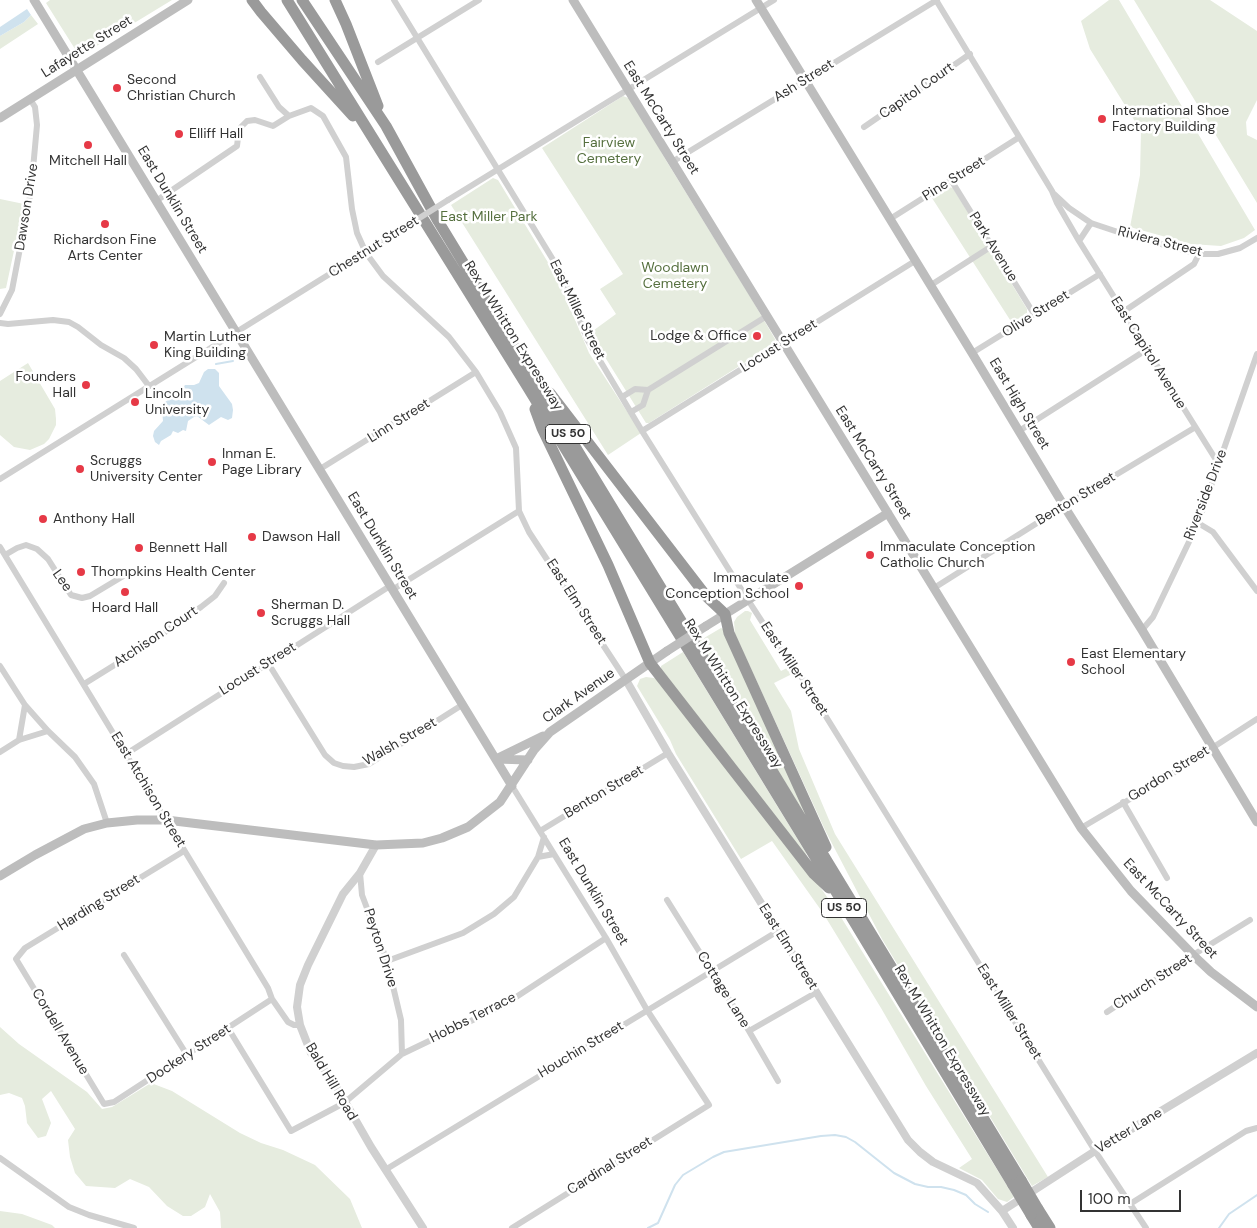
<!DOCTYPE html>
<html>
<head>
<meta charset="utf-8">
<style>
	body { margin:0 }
	#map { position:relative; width:1257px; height:1228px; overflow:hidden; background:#fff; font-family:"DM Sans",sans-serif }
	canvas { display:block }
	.scale { position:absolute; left:1080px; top:1190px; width:101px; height:22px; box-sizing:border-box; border:2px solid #333; border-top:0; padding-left:6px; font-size:15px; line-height:18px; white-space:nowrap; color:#333; -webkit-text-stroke:4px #fff; paint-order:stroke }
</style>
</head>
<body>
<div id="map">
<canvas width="1257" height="1228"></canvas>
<div class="scale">100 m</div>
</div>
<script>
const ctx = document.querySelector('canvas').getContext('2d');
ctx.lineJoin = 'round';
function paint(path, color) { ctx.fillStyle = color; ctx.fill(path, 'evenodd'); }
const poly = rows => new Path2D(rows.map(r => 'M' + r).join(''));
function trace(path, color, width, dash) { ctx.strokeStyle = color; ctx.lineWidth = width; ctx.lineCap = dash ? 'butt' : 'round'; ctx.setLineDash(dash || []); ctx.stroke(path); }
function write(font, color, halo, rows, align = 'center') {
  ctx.font = font + ' "DM Sans",sans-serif'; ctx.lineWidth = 5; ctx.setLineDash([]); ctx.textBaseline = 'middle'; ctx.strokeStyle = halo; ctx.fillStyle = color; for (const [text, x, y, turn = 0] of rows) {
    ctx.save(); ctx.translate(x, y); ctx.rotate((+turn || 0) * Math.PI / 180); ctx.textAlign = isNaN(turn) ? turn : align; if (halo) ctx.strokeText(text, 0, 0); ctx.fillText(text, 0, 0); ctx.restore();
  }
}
const green = poly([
	[50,0,172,0,85,53,83,49,79,51,77,48,75,49,46,3],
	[1109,0,1119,0,1255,230,1244,238,1221,246,1191,244,1130,227,1140,175,1141,131,1090,49,1081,21],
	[1134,0,1210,0,1257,31,1257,100,1246,122,1247,135,1257,140,1257,203],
	[31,15,38,24,0,49,0,36,24,22],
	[623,96,631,99,667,162,748,293,775,339,776,343,649,423,646,423,590,333,616,314,600,289,623,274,542,148],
	[493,178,498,180,552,269,560,284,589,353,641,433,608,455,451,205],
	[948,187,953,188,1027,309,1027,313,1012,323,932,198],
	[0,199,24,204,6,288,0,289],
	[28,363,55,409,56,419,56,425,49,439,44,444,30,450,14,447,0,435,0,381],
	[745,611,748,611,752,613,750,620,781,671,789,667,794,673,774,683,791,711,799,749,835,834,1048,1177,1032,1186,882,939,826,832,735,634,734,622,737,617],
	[721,628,725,630,810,823,699,641],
	[683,652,806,853,807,857,661,669,661,666],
	[646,677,654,678,660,681,804,864,839,914,1014,1197,1007,1202,998,1199,982,1180,959,1168,972,1159,926,1086,881,1008,823,913,772,841,741,859,676,754,670,740,637,686,640,679],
	[0,1027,19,1044,87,1092,102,1109,112,1107,151,1083,172,1091,240,1133,261,1143,283,1150,315,1165,350,1199,362,1228,221,1228,220,1212,210,1194,205,1207,191,1216,183,1216,167,1206,149,1187,130,1179,115,1188,86,1186,75,1173,70,1157,68,1140,75,1129,51,1091,42,1099,51,1123,46,1136,38,1138,27,1123,25,1106,22,1098,9,1093,0,1095],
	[0,1211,22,1214,52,1225,55,1228,0,1228]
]);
const water = poly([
	[27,9,31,15,24,22,0,36,0,27],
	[208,369,215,369,219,373,219,386,232,404,233,410,232,418,228,420,221,417,209,425,197,416,194,417,188,421,186,431,183,430,178,433,173,431,171,435,161,441,159,445,155,442,153,436,154,431,163,421,162,410,164,403,169,399,176,397,185,385,194,385,199,383,204,372]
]);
const stream = poly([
	[216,364,233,361],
	[648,1228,658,1223,675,1185,683,1175,713,1157,724,1152,821,1136,835,1135,846,1137,855,1142,894,1173,915,1184,928,1187,941,1187,954,1190,966,1195,975,1204,988,1212],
	[1219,1228,1229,1214,1257,1195]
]);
const minor = poly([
	[394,0,563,276,587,339,642,431,748,600,772,637,799,673,1095,1151,1146,1228],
	[936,0,1052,191,1057,203,1079,241],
	[378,62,479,0],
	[260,77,279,107,289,116,311,108,323,116,346,157,352,209,357,233,366,253,383,276,449,337,476,372,500,412,516,448,519,511,529,532,626,680],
	[864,127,970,54],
	[672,162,937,0],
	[951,180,1034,314],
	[1054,194,1069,208,1091,223,1127,235,1199,254,1218,254,1240,248,1257,238],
	[448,200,774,0],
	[156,201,237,146,239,129,247,121,255,120,273,126,289,116],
	[890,219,1018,138],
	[1091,223,1079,241,1218,463],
	[931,285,992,246],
	[1123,312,1194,264,1199,254],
	[0,314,12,290,31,191,37,125,35,107,30,99],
	[0,323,8,324,53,320,69,322,78,327,101,345,124,358,136,369,149,386],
	[972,353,1100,274],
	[622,397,635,389,648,390,767,316],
	[631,412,643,405,648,390],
	[642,431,915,261],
	[1019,431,1146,350],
	[320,469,476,372],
	[0,479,402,229],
	[1198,523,1213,532,1257,591],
	[0,547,268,988,272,999,288,1022,294,1025,300,1025],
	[5,555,17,548,26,545,37,549,48,559,71,595,82,598,90,596,125,575],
	[934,588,1064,506,1194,428],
	[392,590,519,511],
	[1142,630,1153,617,1198,523,1257,354],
	[268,663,325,755,334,763,343,766,354,767,369,764,462,705],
	[0,666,25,705,48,731,75,757,94,784,107,823],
	[84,684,142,648,201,607,215,596,224,583],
	[19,740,25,705],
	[0,752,19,740,48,731],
	[126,754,390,586],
	[1123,802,1167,878],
	[1081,828,1164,779,1257,719],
	[540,831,668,753],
	[184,851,25,948,16,959,104,1104,114,1102,272,999],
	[538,857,544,837],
	[360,873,362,895,387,961,401,1020,402,1054],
	[667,900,749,1031,778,1081],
	[124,955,187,1055],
	[387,961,463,933,494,914,514,897,538,857,554,854],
	[1107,1012,1193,955,1250,920],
	[228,1028,291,1131,344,1103,402,1054,504,1005,606,938],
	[749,1031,817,992],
	[0,1158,69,1207,89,1215,134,1228],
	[385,1170,778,931],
	[1130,1204,1246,1131,1257,1128],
	[512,1228,709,1105,647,1010,606,938,512,786]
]);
const tertiary = poly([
	[626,680,668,753,908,1140,920,1152,933,1162,977,1183,1002,1211,1013,1228],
	[376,845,360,873,343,894,308,965,300,985,297,1007,300,1025,311,1053,332,1079,371,1147,423,1228],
	[1002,1211,1095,1151,1257,1053]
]);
const secondary = poly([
	[34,0,512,786],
	[573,0,1081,828,1131,891,1193,955,1211,972,1257,1007],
	[756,0,972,353,1064,506,1142,630,1257,822],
	[0,118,188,0],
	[706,626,888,513],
	[496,759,543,736],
	[496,759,528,760],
	[0,876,35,855,84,829,107,823,137,820,166,820,376,845,423,843,442,838,468,827,500,802,534,750,550,732,667,651]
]);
const motorway = poly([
	[252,0,261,12,302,60,353,116],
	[287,0,527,386,815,857,1013,1185],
	[302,0,386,126,438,221,1021,1180],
	[335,0,346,24,378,106],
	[550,393,707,597,725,614,729,633,826,847],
	[535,409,542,428,608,565,650,663,814,874,829,888],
	[1038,1209,1050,1228],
	[1031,1215,1039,1228]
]);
const minorBridge = poly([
	[402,229,448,200]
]);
const secondaryBridge = poly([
	[667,651,706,626]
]);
const motorwayBridge = poly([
	[1021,1180,1038,1209],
	[1013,1185,1031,1215]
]);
const markers = [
	[117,88,5,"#e63946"],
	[1102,119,5,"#e63946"],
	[179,134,5,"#e63946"],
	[88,145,5,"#e63946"],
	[105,224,5,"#e63946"],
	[757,336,5,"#e63946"],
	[154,345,5,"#e63946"],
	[86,385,5,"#e63946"],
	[135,402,5,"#e63946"],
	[212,462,5,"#e63946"],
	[80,469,5,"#e63946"],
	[43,519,5,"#e63946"],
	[252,537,5,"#e63946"],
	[139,548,5,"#e63946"],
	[870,555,5,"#e63946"],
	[81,572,5,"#e63946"],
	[799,586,5,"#e63946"],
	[125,592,5,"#e63946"],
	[261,613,5,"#e63946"],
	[1071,662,5,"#e63946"]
];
const shields = [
	[568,434,45],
	[844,908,45]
];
const shieldNames = [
	["US 50",568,434],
	["US 50",844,908]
];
const streetNames = [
	["Lafayette Street",87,47,-32],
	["Ash Street",804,81,-32],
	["Capitol Court",917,91,-35],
	["East McCarty Street",661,118,58],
	["Pine Street",954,179,-32],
	["East Dunklin Street",172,200,59],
	["Dawson Drive",27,207,-81],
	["Riviera Street",1160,242,14],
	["Chestnut Street",374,247,-32],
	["Park Avenue",993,247,58],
	["East Miller Street",577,310,64],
	["Olive Street",1036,314,-32],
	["Rex M Whitton Expressway",513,336,58],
	["Locust Street",779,346,-32],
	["East Capitol Avenue",1148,353,58],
	["East High Street",1019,404,59],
	["Linn Street",399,421,-32],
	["East McCarty Street",873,463,58],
	["Riverside Drive",1206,495,-69],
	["Benton Street",1076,499,-31],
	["East Dunklin Street",382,546,59],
	["Lee",62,581,54],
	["East Elm Street",576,602,57],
	["Atchison Court",156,637,-34],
	["Locust Street",258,669,-32],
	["East Miller Street",794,669,56],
	["Rex M Whitton Expressway",733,694,58],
	["Clark Avenue",579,696,-35],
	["Walsh Street",400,742,-30],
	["Gordon Street",1169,774,-32],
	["East Atchison Street",148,790,59],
	["Benton Street",604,792,-31],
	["East Dunklin Street",593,892,59],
	["Harding Street",99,903,-32],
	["East McCarty Street",1170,909,47],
	["East Elm Street",788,947,58],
	["Peyton Drive",380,948,72],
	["Church Street",1153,982,-33],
	["Cottage Lane",723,990,58],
	["East Miller Street",1009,1012,58],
	["Hobbs Terrace",473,1018,-27],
	["Cordell Avenue",60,1032,59],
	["Rex M Whitton Expressway",942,1041,59],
	["Houchin Street",581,1050,-31],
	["Dockery Street",189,1054,-33],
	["Bald Hill Road",331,1082,59],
	["Vetter Lane",1129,1131,-31],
	["Cardinal Street",610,1166,-32]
];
const poiNames = [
	["Second",127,80],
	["Christian Church",127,96],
	["International Shoe",1112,111],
	["Factory Building",1112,127],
	["Elliff Hall",189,134],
	["Mitchell Hall",88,161,"center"],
	["Richardson Fine",105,240,"center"],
	["Arts Center",105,256,"center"],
	["Lodge & Office",747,336,"right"],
	["Martin Luther",164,337],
	["King Building",164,353],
	["Founders",76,377,"right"],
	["Hall",76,393,"right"],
	["Lincoln",145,394],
	["University",145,410],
	["Inman E.",222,454],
	["Page Library",222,470],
	["Scruggs",90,461],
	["University Center",90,477],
	["Anthony Hall",53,519],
	["Dawson Hall",262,537],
	["Immaculate Conception",880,547],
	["Catholic Church",880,563],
	["Bennett Hall",149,548],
	["Thompkins Health Center",91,572],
	["Immaculate",789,578,"right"],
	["Conception School",789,594,"right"],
	["Sherman D.",271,605],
	["Scruggs Hall",271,621],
	["Hoard Hall",125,608,"center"],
	["East Elementary",1081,654],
	["School",1081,670]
];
const parkNames = [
	["Fairview",609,143],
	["Cemetery",609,159],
	["East Miller Park",489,217],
	["Woodlawn",675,268],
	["Cemetery",675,284]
];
paint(green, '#e6ecdf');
paint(water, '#cfe2ee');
trace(stream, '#cfe2ee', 2);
trace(minor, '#d0d0d0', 6);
trace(tertiary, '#d0d0d0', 8);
trace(secondary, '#bdbdbd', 9);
trace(motorway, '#9a9a9a', 11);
trace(minorBridge, '#d0d0d0', 6);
trace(secondaryBridge, '#bdbdbd', 9);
trace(motorwayBridge, '#9a9a9a', 11);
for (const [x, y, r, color] of markers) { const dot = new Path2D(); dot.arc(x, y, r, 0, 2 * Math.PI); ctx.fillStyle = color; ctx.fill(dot); trace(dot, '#fff', 2); }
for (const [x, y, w] of shields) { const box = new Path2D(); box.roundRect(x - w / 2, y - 9.5, w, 19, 4); ctx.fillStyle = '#fff'; ctx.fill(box); trace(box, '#333', 1); }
write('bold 12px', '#333', null, shieldNames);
write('14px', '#333', '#fff', streetNames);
write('14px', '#333', '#fff', poiNames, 'left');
write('14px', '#56703f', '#fff', parkNames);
</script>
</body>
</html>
